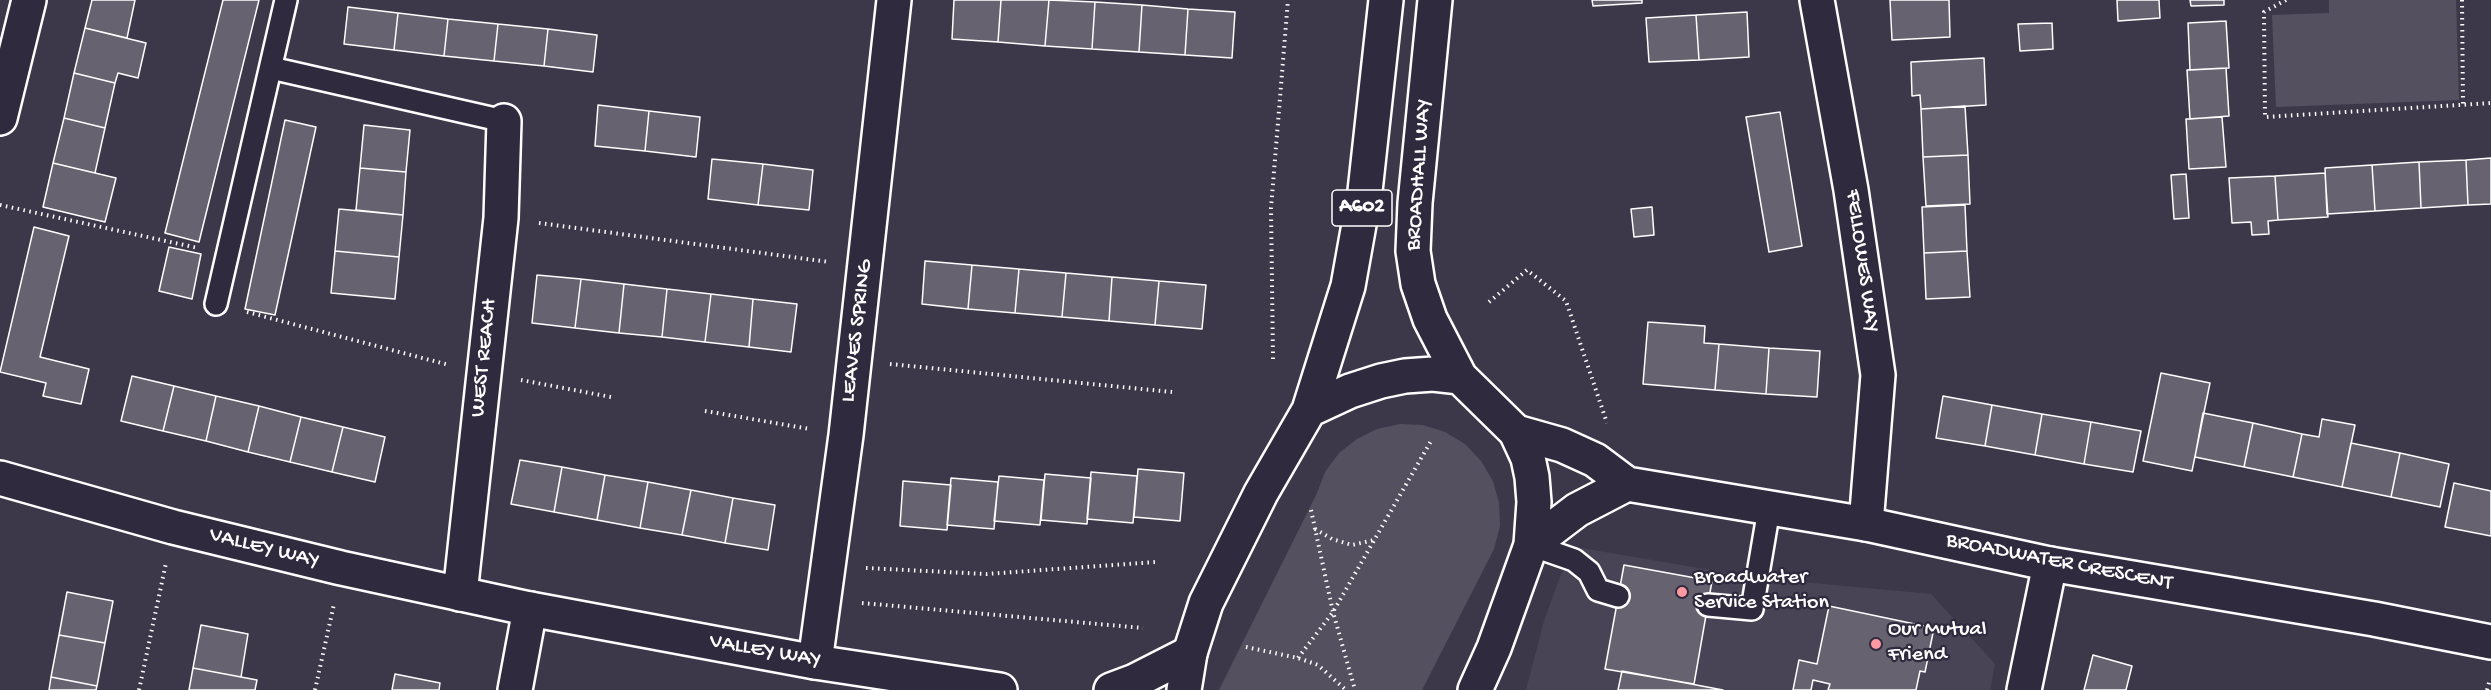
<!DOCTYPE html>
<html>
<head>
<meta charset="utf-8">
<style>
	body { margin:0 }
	canvas { display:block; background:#3c3749 }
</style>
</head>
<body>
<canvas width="2491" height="690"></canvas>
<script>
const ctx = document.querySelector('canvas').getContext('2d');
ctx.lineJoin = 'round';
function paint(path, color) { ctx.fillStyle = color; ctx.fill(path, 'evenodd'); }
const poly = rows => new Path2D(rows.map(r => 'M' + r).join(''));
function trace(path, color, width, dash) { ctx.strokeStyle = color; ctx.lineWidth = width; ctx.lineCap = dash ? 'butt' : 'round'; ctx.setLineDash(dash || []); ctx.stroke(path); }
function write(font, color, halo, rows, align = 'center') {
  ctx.font = font + ' "Gochi Hand",sans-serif'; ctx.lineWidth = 4.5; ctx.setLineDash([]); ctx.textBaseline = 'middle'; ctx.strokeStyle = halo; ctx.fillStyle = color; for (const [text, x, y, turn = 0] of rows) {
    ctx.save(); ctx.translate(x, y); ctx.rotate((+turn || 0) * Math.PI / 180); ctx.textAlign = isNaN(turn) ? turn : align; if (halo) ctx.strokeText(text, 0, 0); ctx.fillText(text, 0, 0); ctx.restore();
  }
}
const built = poly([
	[1581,548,1758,578,1931,594,1995,664,1990,690,1526,690,1544,621,1561,574]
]);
const green = poly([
	[2329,0,2456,0,2459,100,2276,107,2272,15,2329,13],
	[1400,424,1423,425,1445,432,1465,444,1481,461,1493,481,1499,503,1500,526,1494,549,1422,690,1219,690,1317,493,1325,472,1339,453,1357,439,1377,429]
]);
const building = poly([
	[92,0,135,0,127,38,85,28,92,0],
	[223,0,259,0,199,242,165,233,223,0],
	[954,0,1001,0,998,42,952,39,954,0],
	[1001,0,1049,0,1045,46,998,42,1001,0],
	[1049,0,1095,2,1092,49,1045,46,1049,0],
	[1592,0,1642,0,1642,3,1593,6,1592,0],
	[1890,0,1949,0,1950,37,1892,40,1890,0],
	[2117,0,2159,0,2160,18,2118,21,2117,0],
	[2190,0,2224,0,2224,5,2191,6,2190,0],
	[1095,2,1142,5,1139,52,1092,49,1095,2],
	[1142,5,1188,9,1185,55,1139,52,1142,5],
	[348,7,398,13,394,50,344,44,348,7],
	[1188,9,1235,12,1232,58,1185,55,1188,9],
	[1747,12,1749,57,1699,60,1696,15,1747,12],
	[398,13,448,19,444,56,394,50,398,13],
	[1696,15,1699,60,1649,62,1646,18,1696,15],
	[448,19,498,24,494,61,444,56,448,19],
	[2226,21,2229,68,2190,70,2188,23,2226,21],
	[2052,23,2053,49,2020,51,2018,24,2052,23],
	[498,24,548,29,544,66,494,61,498,24],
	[85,28,146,43,138,78,118,73,115,83,74,73,85,28],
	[548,29,597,35,593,72,544,66,548,29],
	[1984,58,1986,105,1921,109,1920,95,1912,96,1911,62,1984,58],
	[2226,68,2229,116,2190,119,2187,70,2226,68],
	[74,73,115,83,105,128,64,118,74,73],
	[598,105,649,111,645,151,595,146,598,105],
	[1965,106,1968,155,1923,157,1921,109,1965,106],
	[649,111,700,117,696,157,645,151,649,111],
	[1780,112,1802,246,1769,252,1746,117,1780,112],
	[2222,117,2226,167,2189,169,2186,119,2222,117],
	[64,118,105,128,95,173,53,163,64,118],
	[285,120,316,127,275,315,245,309,285,120],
	[364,125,410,130,406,172,360,168,364,125],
	[1968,155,1970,204,1926,206,1923,157,1968,155],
	[2491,158,2491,204,2468,205,2466,160,2491,158],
	[712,159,763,164,758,205,708,199,712,159],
	[2466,160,2468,205,2421,208,2419,162,2466,160],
	[2419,162,2421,208,2375,211,2372,165,2419,162],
	[53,163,116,178,105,222,43,207,53,163],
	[763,164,813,170,809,210,758,205,763,164],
	[2372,165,2375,211,2327,214,2325,168,2372,165],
	[360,168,406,172,403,215,356,210,360,168],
	[2325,173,2328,217,2278,220,2275,176,2325,173],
	[2186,174,2189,218,2174,219,2171,175,2186,174],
	[2275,176,2278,220,2268,221,2269,234,2252,235,2251,222,2232,223,2229,178,2275,176],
	[1965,205,1967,251,1924,253,1922,207,1965,205],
	[1652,207,1654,235,1634,237,1631,209,1652,207],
	[339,209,403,215,399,257,335,251,339,209],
	[34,227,69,236,40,357,89,369,81,404,43,396,46,383,0,372,34,227],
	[169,247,201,254,192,299,159,291,169,247],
	[335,251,399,257,395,299,331,293,335,251],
	[1967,251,1970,297,1926,299,1924,253,1967,251],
	[925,261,972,265,968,309,922,304,925,261],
	[972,265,1019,269,1015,313,968,309,972,265],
	[1019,269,1066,273,1062,317,1015,313,1019,269],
	[1066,273,1112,277,1109,321,1062,317,1066,273],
	[537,275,581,279,575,328,532,323,537,275],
	[1112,277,1159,281,1155,325,1109,321,1112,277],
	[581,279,624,284,619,333,575,328,581,279],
	[1159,281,1206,285,1202,329,1155,325,1159,281],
	[624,284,667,289,662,337,619,333,624,284],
	[667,289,711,294,705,342,662,337,667,289],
	[711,294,753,299,749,347,705,342,711,294],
	[753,299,797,304,791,352,749,347,753,299],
	[1648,322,1705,326,1704,343,1719,344,1715,390,1643,384,1648,322],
	[1719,344,1769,348,1766,394,1715,390,1719,344],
	[1769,348,1820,351,1817,397,1766,394,1769,348],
	[2161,373,2210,383,2192,471,2143,461,2161,373],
	[132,376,174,386,163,431,121,421,132,376],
	[174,386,216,396,206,441,163,431,174,386],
	[216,396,259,406,248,452,206,441,216,396],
	[1943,396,1992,405,1985,446,1936,438,1943,396],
	[1992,405,2042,414,2035,455,1985,446,1992,405],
	[259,406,301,417,290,462,248,452,259,406],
	[2203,413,2253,423,2244,467,2195,457,2203,413],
	[2042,414,2091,422,2084,464,2035,455,2042,414],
	[301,417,343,427,332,472,290,462,301,417],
	[2322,419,2355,425,2342,487,2293,477,2302,434,2319,437,2322,419],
	[2091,422,2141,431,2133,472,2084,464,2091,422],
	[2253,423,2302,434,2293,477,2244,467,2253,423],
	[343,427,385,437,375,482,332,472,343,427],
	[2351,443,2400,453,2391,497,2342,487,2351,443],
	[2400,453,2449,464,2440,507,2391,497,2400,453],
	[520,460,562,467,554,512,511,504,520,460],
	[562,467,605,475,597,520,554,512,562,467],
	[1138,469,1184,473,1180,521,1134,517,1138,469],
	[1091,472,1137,476,1133,523,1087,519,1091,472],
	[1045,474,1091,478,1087,524,1041,520,1045,474],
	[605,475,648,482,640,528,597,520,605,475],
	[999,476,1044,480,1040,525,994,521,999,476],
	[951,478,998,482,994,529,947,525,951,478],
	[903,481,951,485,947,530,900,526,903,481],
	[648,482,691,490,682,535,640,528,648,482],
	[2454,483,2491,491,2491,536,2445,527,2454,483],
	[691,490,733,498,725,543,682,535,691,490],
	[733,498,775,505,768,550,725,543,733,498],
	[1624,565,1712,581,1694,684,1605,669,1624,565],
	[67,592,113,601,105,643,59,635,67,592],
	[1829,606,1934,628,1925,672,1920,671,1916,690,1828,690,1830,684,1813,680,1811,690,1793,690,1799,660,1817,664,1829,606],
	[201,625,248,634,241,677,193,668,201,625],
	[59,635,105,643,97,686,51,677,59,635],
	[2093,655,2132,666,2126,690,2084,690,2093,655],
	[193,668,257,680,255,690,189,690,193,668],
	[1622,671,1723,690,1618,690,1622,671],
	[395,674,440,683,439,690,392,690,395,674],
	[51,677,97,686,96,690,49,690,51,677]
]);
const path = poly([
	[2286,0,2264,12,2265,117,2491,103],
	[2462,0,2463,104],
	[0,205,198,248],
	[539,223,829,262],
	[1489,302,1527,270,1566,301,1607,423],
	[247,312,449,365],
	[1273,359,1271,208,1288,0],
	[890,364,1172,392],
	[521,380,611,397],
	[705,411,810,429],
	[1311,510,1333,612,1355,690],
	[1315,529,1332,539,1352,545,1374,540],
	[866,568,986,574,1156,562],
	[862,603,1143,628],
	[1246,647,1298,658,1318,665,1346,690],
	[1298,658,1333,612,1431,441],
	[139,690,166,563],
	[315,690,334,604],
	[2487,690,2490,679]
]);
const lane = poly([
	[271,68,504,121],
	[216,304,286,0],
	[1531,545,1574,560,1589,572,1598,590,1618,596],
	[1708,605,1752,609,1769,509]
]);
const street = poly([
	[1817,0,1851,190,1878,375,1866,524],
	[0,118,29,0],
	[460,594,501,218,504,121],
	[815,662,846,435,894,0],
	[515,690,530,609],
	[2024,690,2050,564]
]);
const secondary = poly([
	[1516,432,1562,445,1595,460,1627,484,1866,524,2050,564,2374,619,2491,642],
	[0,478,173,527,341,568,530,609,815,662,1000,690],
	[1531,545,1577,510,1627,484],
	[1111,690,1135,681,1190,653]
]);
const highway = poly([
	[1435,0,1415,203,1413,251,1418,284,1430,319,1460,377],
	[1309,410,1348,286,1365,191,1386,0],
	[1184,690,1190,653,1206,603,1261,493,1309,410,1350,391,1381,381,1405,376,1433,374,1460,377,1516,432,1528,458,1532,477,1534,502,1531,545,1494,648,1475,690]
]);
const markers = [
	[1682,592,6,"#ff9aa2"],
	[1876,644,6,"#ff9aa2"]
];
const shields = [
	[1362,208,60]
];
const shieldNames = [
	["A602",1362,208]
];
const streetNames = [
	["BROADHALL WAY",1420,175,-86],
	["FELLOWES WAY",1861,261,82],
	["LEAVES SPRING",858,331,-83],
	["WEST REACH",485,358,-84],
	["VALLEY WAY",264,549,14],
	["BROADWATER CRESCENT",2059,563,11],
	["VALLEY WAY",765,652,10]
];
const poiNames = [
	["Broadwater",1694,579],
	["Service Station",1694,604],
	["Our Mutual",1888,631],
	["Friend",1888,656]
];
paint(built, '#494455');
paint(green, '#555060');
paint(building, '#666270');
trace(building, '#fff', 1.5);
trace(lane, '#fff', 26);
trace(street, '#fff', 38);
trace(secondary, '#fff', 38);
trace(highway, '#fff', 38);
trace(path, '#fff', 4, [1.5, 4.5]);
trace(lane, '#2f2a3d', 21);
trace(street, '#2f2a3d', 33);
trace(secondary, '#2f2a3d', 33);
trace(highway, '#2f2a3d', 33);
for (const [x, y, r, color] of markers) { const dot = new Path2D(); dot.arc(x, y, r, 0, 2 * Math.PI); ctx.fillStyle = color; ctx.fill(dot); trace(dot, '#2f2a3d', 2); }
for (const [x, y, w] of shields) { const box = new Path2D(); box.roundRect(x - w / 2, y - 18, w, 36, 4.5); ctx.fillStyle = '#2f2a3d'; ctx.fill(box); trace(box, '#fff', 1.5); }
write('bold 21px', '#fff', null, shieldNames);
write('22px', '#fff', '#2f2a3d', streetNames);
write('22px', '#fff', '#2f2a3d', poiNames, 'left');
</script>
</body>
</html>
